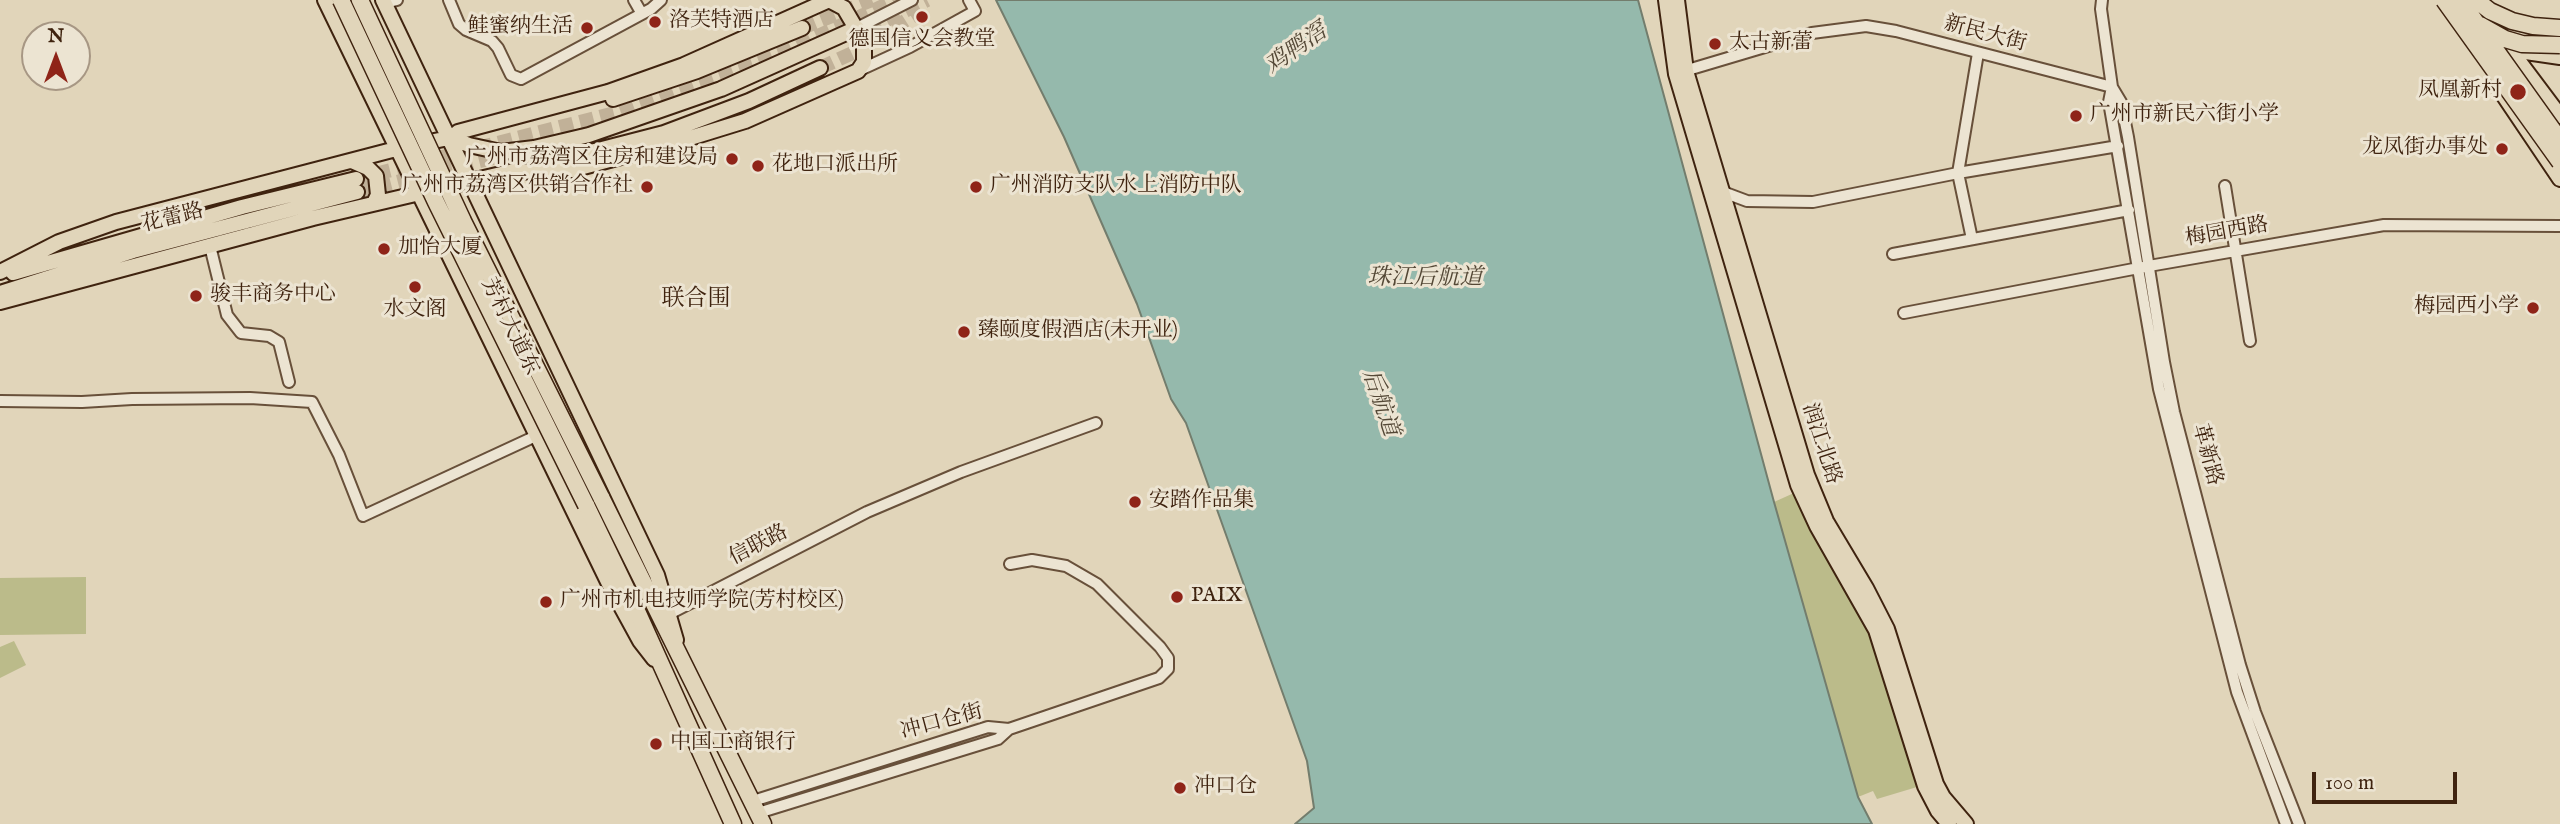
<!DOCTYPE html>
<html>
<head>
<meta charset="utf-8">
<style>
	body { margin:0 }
	#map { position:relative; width:2560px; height:824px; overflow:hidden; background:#e1d5ba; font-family:"IM FELL English",serif }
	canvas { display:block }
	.north { position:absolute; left:21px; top:21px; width:70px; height:70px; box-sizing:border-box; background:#ece4d2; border:2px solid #a79784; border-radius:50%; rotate:0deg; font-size:19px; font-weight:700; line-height:28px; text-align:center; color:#3f230f }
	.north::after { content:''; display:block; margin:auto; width:24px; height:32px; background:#8f2418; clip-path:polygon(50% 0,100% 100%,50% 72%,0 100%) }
	.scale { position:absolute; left:2312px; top:772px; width:145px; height:32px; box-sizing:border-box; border:4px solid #3f230f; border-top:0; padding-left:9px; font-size:21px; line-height:24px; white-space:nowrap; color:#3f230f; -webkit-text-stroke:5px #ece4d2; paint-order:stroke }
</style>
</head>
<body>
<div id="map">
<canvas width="2560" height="824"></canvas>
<div class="north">N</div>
<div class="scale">100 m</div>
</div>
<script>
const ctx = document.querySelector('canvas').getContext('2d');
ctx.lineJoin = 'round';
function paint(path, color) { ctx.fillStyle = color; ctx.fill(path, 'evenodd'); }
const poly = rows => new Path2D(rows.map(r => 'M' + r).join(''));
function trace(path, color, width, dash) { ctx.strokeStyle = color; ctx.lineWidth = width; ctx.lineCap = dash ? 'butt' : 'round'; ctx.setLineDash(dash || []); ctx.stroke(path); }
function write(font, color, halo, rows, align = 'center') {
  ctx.font = font + ' "IM FELL English","Noto Serif SC",serif'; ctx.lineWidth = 6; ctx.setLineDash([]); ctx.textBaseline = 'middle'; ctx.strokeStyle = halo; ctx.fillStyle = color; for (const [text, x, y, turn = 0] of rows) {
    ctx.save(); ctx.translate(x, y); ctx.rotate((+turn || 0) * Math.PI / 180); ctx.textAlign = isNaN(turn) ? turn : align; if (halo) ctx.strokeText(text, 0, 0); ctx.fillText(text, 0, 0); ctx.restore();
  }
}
const green = poly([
	[1794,493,1869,629,1917,787,1877,799,1873,791,1858,797,1774,502],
	[86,577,86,634,0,635,0,578],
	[14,641,26,665,0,678,0,647]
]);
const water = poly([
	[996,0,1638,0,1774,502,1858,797,1872,824,1295,824,1314,808,1307,761,1186,423,1171,399,1137,304,1064,137,996,0]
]);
const majorTunnel = poly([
	[802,28,872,0],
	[849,39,927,0],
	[820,68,861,49,919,12],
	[356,179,615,113,779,54,896,0],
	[357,192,512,153]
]);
const minor = poly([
	[449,0,459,24,466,30,492,41,498,48,511,75,521,79,651,9,661,0],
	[634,0,642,14],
	[2102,0,2101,9,2112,87,2109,102,2159,389,2237,692,2286,824],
	[385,3,397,0],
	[857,28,912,0],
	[858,71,910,47,975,11,969,0],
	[1681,72,1812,33,1866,26,1896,31,2112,87],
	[2112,87,2121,102,2128,137,2164,362,2174,412,2240,665,2255,712,2299,824],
	[2225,186,2250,341],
	[1723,192,1747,201,1813,202,1958,173,2118,146],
	[1972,239,1958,173,1978,53],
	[210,246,227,315,241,333,269,336,279,342,289,382],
	[1893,254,2129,210],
	[1904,313,2149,266,2384,225,2560,226],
	[0,401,82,402,132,399,250,398,312,402,339,455,363,516,538,435],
	[669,614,867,512,961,472,1096,423],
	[753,801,988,727,1009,729,1159,678,1168,669,1168,658,1160,647,1097,584,1066,566,1032,560,1010,564],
	[758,813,998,739,1009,729]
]);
const major = poly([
	[325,0,611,588,640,641,654,659],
	[383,0,657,575,676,640],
	[1666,0,1676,74,1798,485,1817,526,1876,630,1925,786,1938,811,1949,824],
	[1677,0,1686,71,1807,475,1826,521,1866,588,1887,629,1936,784,1943,797,1966,824],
	[2476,4,2560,116],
	[2509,47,2519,51,2560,57],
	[2500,90,2560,179],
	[613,99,697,71,802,28],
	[451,138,458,132,608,92,684,65,829,0,844,8,864,42,864,62,858,71,745,121,677,142,572,170,510,172],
	[451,138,469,145,501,152,534,148,589,135,721,89,857,28],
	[352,161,368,168,376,176,378,195,374,203],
	[544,164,664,133,749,101,820,68],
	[0,272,59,242,116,222,396,149,458,136],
	[13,273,242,207,356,179],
	[0,293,133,251,357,192],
	[0,302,313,218,518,170]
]);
const highway = poly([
	[601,497,763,824],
	[586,505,637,611,733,824]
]);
const highwayBridge = poly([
	[341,0,436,202,586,505],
	[360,0,463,221,601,497],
	[2444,0,2560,162],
	[2460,0,2560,140],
	[2476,0,2490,11,2512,21,2533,26,2560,28],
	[2480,25,2505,39,2522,44,2560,45]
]);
const markers = [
	[922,17,7,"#8f2418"],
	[655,22,7,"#8f2418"],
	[587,28,7,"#8f2418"],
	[1715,44,7,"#8f2418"],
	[2518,92,9,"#8f2418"],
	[2076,116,7,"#8f2418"],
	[2502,149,7,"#8f2418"],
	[732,159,7,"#8f2418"],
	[758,166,7,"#8f2418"],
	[647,187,7,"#8f2418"],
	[976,187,7,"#8f2418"],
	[384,249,7,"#8f2418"],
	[415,287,7,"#8f2418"],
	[196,296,7,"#8f2418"],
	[2533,308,7,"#8f2418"],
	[964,332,7,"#8f2418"],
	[1135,502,7,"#8f2418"],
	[1177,597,7,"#8f2418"],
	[546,602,7,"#8f2418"],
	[656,744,7,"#8f2418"],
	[1180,788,7,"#8f2418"]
];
const poiNames = [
	["洛芙特酒店",669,22],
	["鲑蜜纳生活",573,28,"right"],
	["德国信义会教堂",922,41,"center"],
	["太古新蕾",1729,44],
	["凤凰新村",2502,92,"right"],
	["广州市新民六街小学",2090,116],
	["龙凤街办事处",2488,149,"right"],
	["广州市荔湾区住房和建设局",718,159,"right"],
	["花地口派出所",772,166],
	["广州市荔湾区供销合作社",633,187,"right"],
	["广州消防支队水上消防中队",990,187],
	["加怡大厦",398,249],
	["骏丰商务中心",210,296],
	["梅园西小学",2519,308,"right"],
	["水文阁",415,311,"center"],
	["臻颐度假酒店(未开业)",978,332],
	["安踏作品集",1149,502],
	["PAIX",1191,597],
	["广州市机电技师学院(芳村校区)",560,602],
	["中国工商银行",670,744],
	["冲口仓",1194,788]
];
const streetNames = [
	["新民大街",1985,35,15],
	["花蕾路",173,219,-14],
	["梅园西路",2227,233,-10],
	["芳村大道东",509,327,64],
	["润江北路",1820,444,72],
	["革新路",2206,455,75],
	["信联路",759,546,-27],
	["冲口仓街",942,723,-15]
];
const waterNames = [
	["鸡鸭滘",1297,50,-35],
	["珠江后航道",1425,279],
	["后航道",1379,403,71]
];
const neighbourhoodNames = [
	["联合围",696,300]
];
paint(green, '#bbbb8a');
paint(water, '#95b9ac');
trace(water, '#737d6d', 2);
trace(majorTunnel, '#c1b198', 14, [14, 7]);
trace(minor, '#68503a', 14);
trace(major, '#3f230f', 18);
trace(highway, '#3f230f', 19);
trace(minor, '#ece4d2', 10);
trace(major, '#e1d5ba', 14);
trace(highway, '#e1d5ba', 16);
trace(highwayBridge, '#3f230f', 19, []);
trace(highwayBridge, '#e1d5ba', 16);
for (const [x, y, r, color] of markers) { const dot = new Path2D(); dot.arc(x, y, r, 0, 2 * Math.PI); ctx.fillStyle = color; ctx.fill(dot); trace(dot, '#ece4d2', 2.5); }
write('21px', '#3f230f', '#ece4d2', poiNames, 'left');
write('21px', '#3f230f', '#ece4d2', streetNames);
write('italic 23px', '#544836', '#ece4d2', waterNames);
write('23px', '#3f230f', '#ece4d2', neighbourhoodNames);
</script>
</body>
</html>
